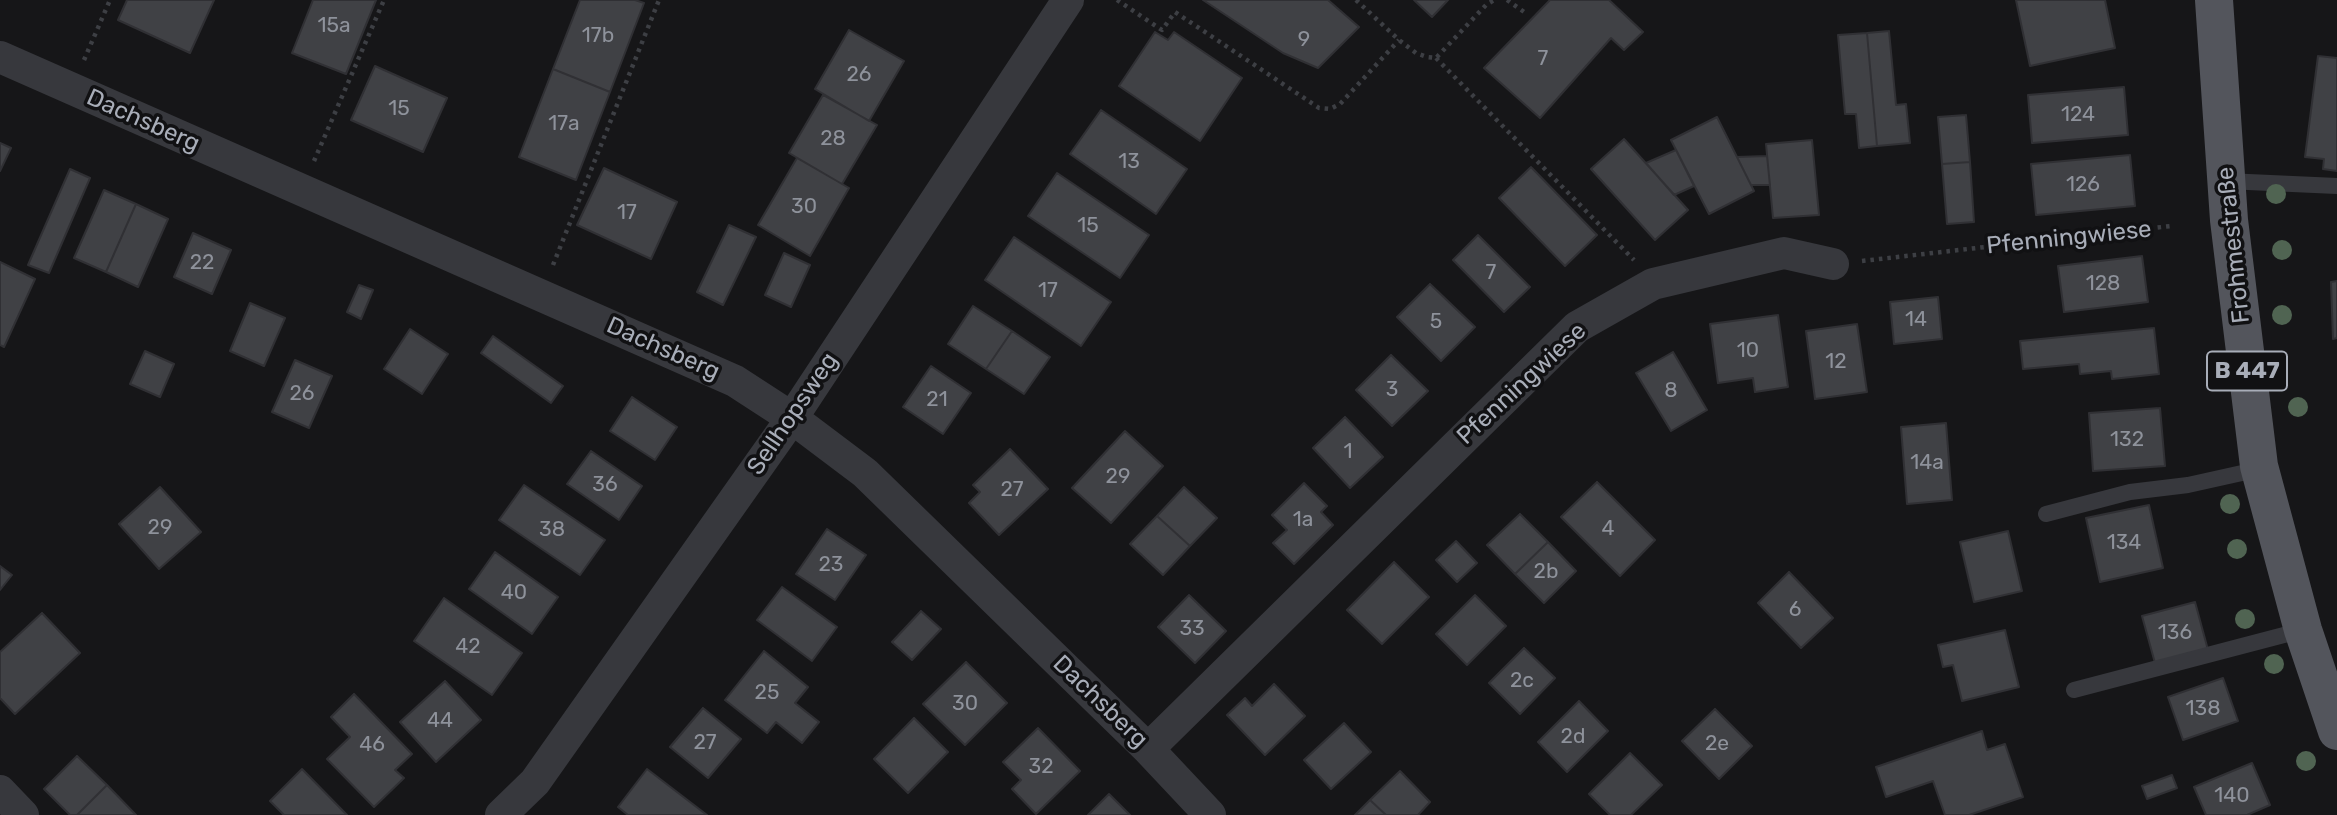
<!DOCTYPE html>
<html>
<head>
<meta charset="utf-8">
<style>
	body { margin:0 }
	canvas { display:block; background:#161618 }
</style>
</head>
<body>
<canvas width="2337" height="815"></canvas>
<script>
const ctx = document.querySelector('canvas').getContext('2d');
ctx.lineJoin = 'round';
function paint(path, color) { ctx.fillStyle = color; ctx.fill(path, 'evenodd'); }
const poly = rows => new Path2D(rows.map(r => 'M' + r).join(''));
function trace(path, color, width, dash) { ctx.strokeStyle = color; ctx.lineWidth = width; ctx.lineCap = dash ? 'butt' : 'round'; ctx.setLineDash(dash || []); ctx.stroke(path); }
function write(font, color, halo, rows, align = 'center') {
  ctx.font = font + ' Rubik,sans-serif'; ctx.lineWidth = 7; ctx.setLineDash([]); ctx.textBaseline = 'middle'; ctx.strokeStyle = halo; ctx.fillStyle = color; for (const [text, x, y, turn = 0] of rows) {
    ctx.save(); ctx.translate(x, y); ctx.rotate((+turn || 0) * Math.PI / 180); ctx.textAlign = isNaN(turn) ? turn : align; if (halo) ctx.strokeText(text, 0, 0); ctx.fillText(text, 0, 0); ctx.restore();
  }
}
const building = poly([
	[127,0,214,0,190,53,118,20,127,0],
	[313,0,376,0,346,74,292,53,313,0],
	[580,0,635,0,644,3,610,92,553,69,580,0],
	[1203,0,1328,0,1359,27,1318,68,1283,53,1203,0],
	[1414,0,1448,0,1432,17,1414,0],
	[1550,0,1609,0,1643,32,1624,50,1611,38,1540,118,1484,68,1550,0],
	[2016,0,2105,0,2115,48,2030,66,2016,0],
	[849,30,904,61,869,121,815,89,849,30],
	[1889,31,1896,105,1906,104,1910,143,1877,146,1867,33,1889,31],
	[1155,32,1168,40,1174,32,1242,78,1200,141,1119,86,1155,32],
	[1867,33,1877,146,1859,148,1856,114,1845,114,1838,35,1867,33],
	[2318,56,2337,58,2337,171,2323,169,2324,159,2305,157,2318,56],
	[375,66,447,98,423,152,351,120,375,66],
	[553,69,610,92,576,180,519,157,553,69],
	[2124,87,2128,135,2032,143,2028,95,2124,87],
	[823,95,877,125,842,184,789,153,823,95],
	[1101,110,1187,169,1156,214,1070,154,1101,110],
	[1966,115,1970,162,1942,164,1938,117,1966,115],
	[1717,117,1754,191,1709,214,1671,140,1717,117],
	[1624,139,1688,210,1655,240,1591,169,1624,139],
	[1812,140,1819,215,1773,218,1766,144,1812,140],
	[0,143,11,148,0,171,0,143],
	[1676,150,1694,186,1674,195,1646,163,1676,150],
	[2130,155,2135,206,2036,215,2031,164,2130,155],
	[1767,156,1770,185,1751,185,1737,157,1767,156],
	[797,158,849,188,810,256,758,225,797,158],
	[1970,162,1974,222,1947,224,1942,164,1970,162],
	[1531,167,1597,235,1565,266,1499,198,1531,167],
	[604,168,677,202,651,259,577,225,604,168],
	[70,169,90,178,49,273,28,265,70,169],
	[1057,173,1149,235,1120,278,1028,216,1057,173],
	[104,190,136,204,106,272,74,258,104,190],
	[136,204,168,219,138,287,106,272,136,204],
	[729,225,756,237,723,305,697,292,729,225],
	[193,233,231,250,212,294,174,277,193,233],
	[1478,235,1530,287,1504,312,1453,260,1478,235],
	[1014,237,1111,302,1081,346,985,280,1014,237],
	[784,253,810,265,791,307,765,295,784,253],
	[2142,256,2148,302,2064,312,2058,266,2142,256],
	[0,262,35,279,4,347,0,345,0,262],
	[2337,281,2337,338,2333,339,2331,282,2337,281],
	[1430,284,1475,327,1441,361,1397,317,1430,284],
	[359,285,373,290,361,319,347,312,359,285],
	[1938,297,1942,339,1894,344,1890,302,1938,297],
	[250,303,285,318,264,366,230,351,250,303],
	[973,306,1012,331,986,369,948,344,973,306],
	[1778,315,1788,387,1755,392,1753,378,1718,383,1710,324,1778,315],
	[1857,324,1867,392,1815,399,1806,331,1857,324],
	[2154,328,2159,374,2112,379,2111,371,2080,374,2079,364,2023,369,2020,341,2154,328],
	[410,329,448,354,422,394,384,369,410,329],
	[1012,331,1050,357,1024,394,986,369,1012,331],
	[493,336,563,386,551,403,481,353,493,336],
	[145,351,174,364,160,397,130,384,145,351],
	[1673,352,1707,410,1671,431,1636,373,1673,352],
	[1391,355,1428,391,1392,426,1356,390,1391,355],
	[295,360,332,376,309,428,272,412,295,360],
	[931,366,971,393,943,434,903,407,931,366],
	[632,397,677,427,655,460,610,431,632,397],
	[2160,408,2165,466,2093,471,2089,413,2160,408],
	[1345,417,1383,457,1350,488,1313,448,1345,417],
	[1946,423,1952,500,1907,504,1901,427,1946,423],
	[1125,431,1163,466,1111,523,1072,488,1125,431],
	[1010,449,1048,489,999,535,969,503,980,492,973,485,1010,449],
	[591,451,642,486,619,520,567,484,591,451],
	[1597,482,1655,540,1620,576,1561,517,1597,482],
	[1304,483,1327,506,1321,512,1333,525,1294,564,1273,543,1287,530,1272,515,1304,483],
	[524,485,605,540,580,575,499,520,524,485],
	[160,487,201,532,159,569,119,524,160,487],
	[1184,487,1217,518,1190,546,1157,516,1184,487],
	[2149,505,2163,568,2100,582,2086,518,2149,505],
	[1520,514,1548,542,1515,574,1487,545,1520,514],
	[1157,516,1190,546,1163,575,1130,544,1157,516],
	[827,529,866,555,835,600,796,574,827,529],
	[2008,531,2022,591,1974,602,1960,542,2008,531],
	[1456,541,1477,563,1457,582,1436,560,1456,541],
	[1548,542,1576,571,1544,603,1515,574,1548,542],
	[495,552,558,597,532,634,469,589,495,552],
	[1394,562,1429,597,1382,644,1347,610,1394,562],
	[0,566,12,575,0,590,0,566],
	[1789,572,1833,618,1801,648,1758,603,1789,572],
	[782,587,837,627,812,661,757,620,782,587],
	[1189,595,1226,631,1195,663,1158,627,1189,595],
	[1475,595,1506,626,1467,665,1436,634,1475,595],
	[444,598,522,653,492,695,414,641,444,598],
	[2195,602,2208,650,2155,663,2142,616,2195,602],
	[921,611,941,629,912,660,892,642,921,611],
	[42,613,80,653,15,714,0,698,0,652,42,613],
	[2005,630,2019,687,1962,701,1953,665,1943,667,1938,645,2005,630],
	[1524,648,1555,678,1520,714,1489,683,1524,648],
	[764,651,808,687,795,703,819,722,802,743,776,722,767,733,725,700,764,651],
	[966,662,1007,703,965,745,923,704,966,662],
	[2223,678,2238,721,2183,740,2168,697,2223,678],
	[445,681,481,720,436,762,400,722,445,681],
	[1274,684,1305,716,1265,755,1227,715,1245,698,1252,706,1274,684],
	[354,694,412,754,395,770,404,778,374,807,327,759,350,737,331,717,354,694],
	[1579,701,1608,731,1567,772,1538,742,1579,701],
	[703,708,741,739,708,778,670,747,703,708],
	[1715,709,1752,746,1719,779,1682,741,1715,709],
	[914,718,948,752,908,793,874,759,914,718],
	[1344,723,1371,752,1331,789,1304,760,1344,723],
	[1038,728,1080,771,1036,814,1012,789,1021,780,1003,762,1038,728],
	[1982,731,1987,750,2005,744,2023,797,1969,815,1945,815,1933,781,1886,797,1876,767,1982,731],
	[1630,753,1662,785,1631,815,1610,815,1589,794,1630,753],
	[77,756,107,785,77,815,70,815,44,789,77,756],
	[2252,763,2270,805,2247,815,2206,815,2194,787,2252,763],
	[302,769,347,815,284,815,270,801,302,769],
	[647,769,707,815,628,815,618,807,647,769],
	[1400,771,1430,802,1418,815,1386,815,1370,800,1400,771],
	[2172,775,2177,788,2147,799,2142,786,2172,775],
	[107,785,136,815,77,815,107,785],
	[1109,794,1130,815,1088,815,1109,794],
	[1370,800,1386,815,1355,815,1370,800]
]);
const path = poly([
	[1117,0,1162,30,1175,12,1319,108,1330,109,1340,104,1399,40],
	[1356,0,1399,40,1416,53,1427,57,1436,58,1486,5,1494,0],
	[1507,0,1527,14],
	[1436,58,1634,260],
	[84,60,110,0],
	[314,161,384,0],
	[1862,261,2171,226],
	[553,265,659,0]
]);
const service = poly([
	[2226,181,2337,186],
	[2046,514,2130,492,2188,485,2260,469],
	[2074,690,2303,630]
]);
const minor = poly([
	[0,57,735,381,792,418,865,473,1148,749,1210,815],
	[1148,749,1577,327,1653,284,1784,253,1833,264],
	[0,791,23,815],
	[501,815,535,782,792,418,1068,0]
]);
const primary = poly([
	[2214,0,2229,220,2259,466,2303,630,2337,731]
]);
const trees = [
	[2276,194],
	[2282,250],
	[2282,315],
	[2298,407],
	[2230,504],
	[2237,549],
	[2245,619],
	[2274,664],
	[2306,761]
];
const numberNames = [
	["15a",334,26],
	["17b",598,36],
	["9",1304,40],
	["7",1543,59],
	["26",859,75],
	["15",399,109],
	["124",2078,115],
	["17a",564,124],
	["28",833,139],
	["13",1129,162],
	["126",2083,185],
	["30",804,207],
	["17",627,213],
	["15",1088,226],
	["22",202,263],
	["7",1491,273],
	["128",2103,284],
	["17",1048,291],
	["14",1916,320],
	["5",1436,322],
	["10",1748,351],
	["12",1836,362],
	["3",1392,390],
	["8",1671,391],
	["26",302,394],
	["21",937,400],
	["132",2127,440],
	["1",1348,452],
	["14a",1927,463],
	["29",1118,477],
	["36",605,485],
	["27",1012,490],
	["1a",1303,520],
	["29",160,528],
	["4",1608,529],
	["38",552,530],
	["134",2124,543],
	["23",831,565],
	["2b",1546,572],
	["40",514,593],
	["6",1795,610],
	["33",1192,629],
	["136",2175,633],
	["42",468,647],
	["2c",1522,681],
	["25",767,693],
	["30",965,704],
	["138",2203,709],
	["44",440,721],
	["2d",1573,737],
	["27",705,743],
	["2e",1717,744],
	["46",372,745],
	["32",1041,767],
	["140",2232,796]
];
const shields = [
	[2247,371,80]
];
const shieldNames = [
	["B 447",2247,371]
];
const streetNames = [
	["Dachsberg",143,121,24],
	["Pfenningwiese",2069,238,-6],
	["Frohmestraße",2234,245,-96],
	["Dachsberg",663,349,24],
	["Pfenningwiese",1522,384,-43],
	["Sellhopsweg",793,414,-56],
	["Dachsberg",1100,702,44]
];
paint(building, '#404145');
trace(building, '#303034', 2);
trace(path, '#3d3f44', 4.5, [3.5, 5]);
trace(service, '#37383d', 16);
trace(minor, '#37383d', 32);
trace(primary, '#53555c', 38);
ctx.fillStyle = '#506452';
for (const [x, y] of trees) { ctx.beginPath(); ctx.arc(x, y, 10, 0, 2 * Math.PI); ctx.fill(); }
write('21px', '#8e929b', null, numberNames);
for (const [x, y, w] of shields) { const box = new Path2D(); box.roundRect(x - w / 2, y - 19.5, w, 39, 5); ctx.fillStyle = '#111113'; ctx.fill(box); trace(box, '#a8adb8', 2); }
write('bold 23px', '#a8adb8', null, shieldNames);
write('24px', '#a8adb8', '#111113', streetNames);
</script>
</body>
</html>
